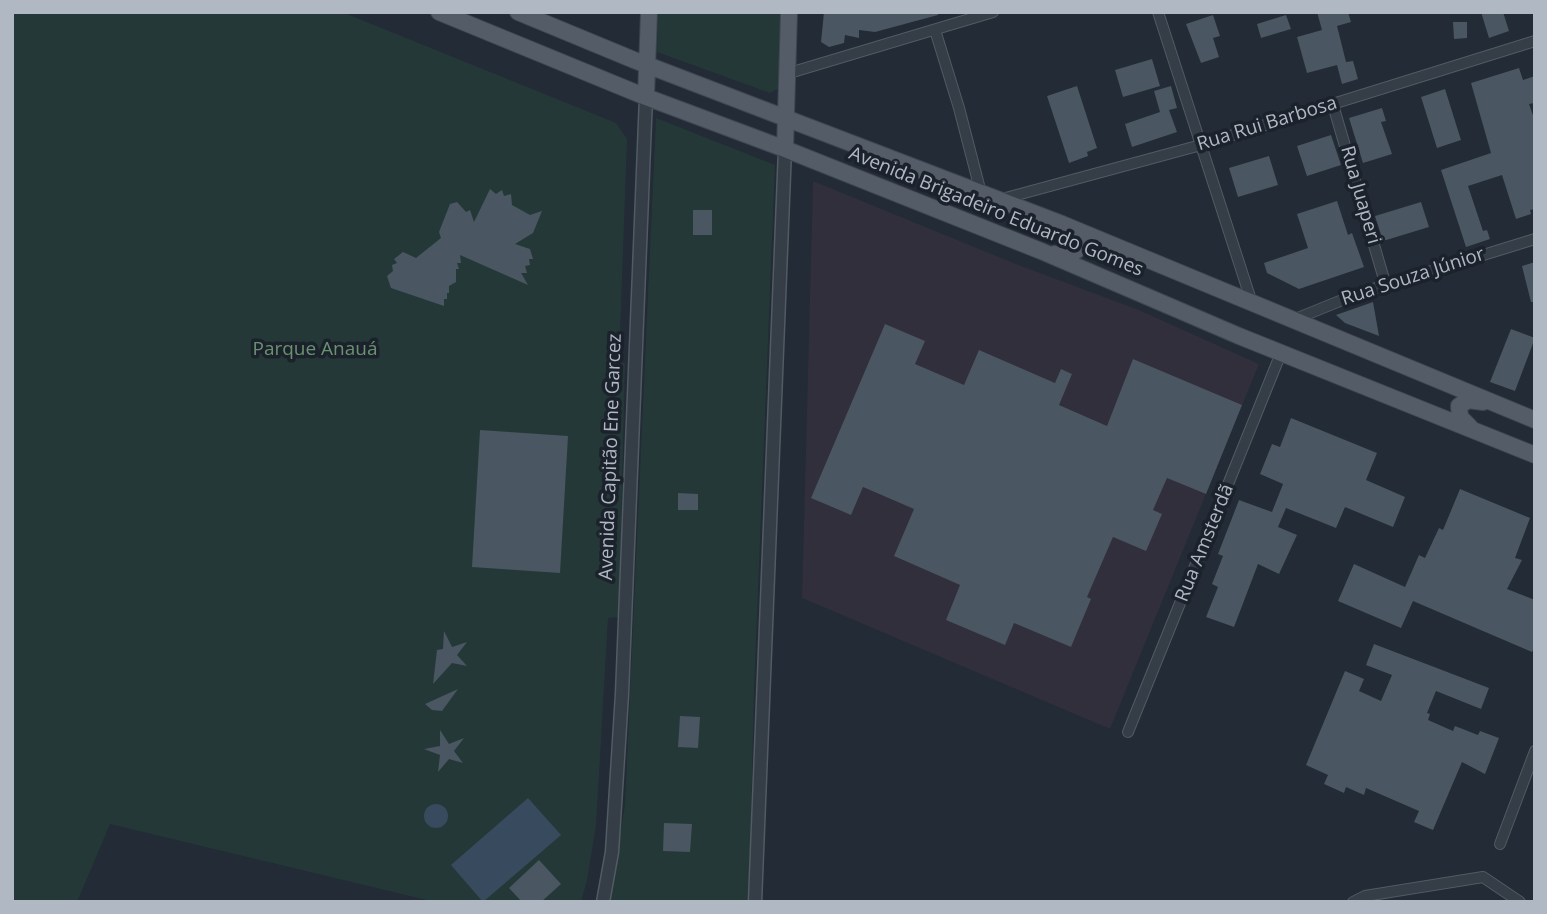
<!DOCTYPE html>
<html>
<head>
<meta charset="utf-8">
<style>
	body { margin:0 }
	#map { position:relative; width:1547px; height:914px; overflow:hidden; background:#222b36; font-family:"Open Sans",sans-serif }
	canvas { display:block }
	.frame { position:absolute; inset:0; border:14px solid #afb8c3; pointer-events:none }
</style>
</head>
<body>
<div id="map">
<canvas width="1547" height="914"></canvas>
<div class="frame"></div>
</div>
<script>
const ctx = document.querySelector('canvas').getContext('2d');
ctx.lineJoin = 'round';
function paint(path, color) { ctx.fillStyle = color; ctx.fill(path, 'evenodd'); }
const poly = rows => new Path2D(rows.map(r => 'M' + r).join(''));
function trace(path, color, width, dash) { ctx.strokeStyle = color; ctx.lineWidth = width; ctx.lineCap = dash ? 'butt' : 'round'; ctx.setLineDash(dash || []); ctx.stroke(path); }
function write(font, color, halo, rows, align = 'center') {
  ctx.font = font + ' "Open Sans",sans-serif'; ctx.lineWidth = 7; ctx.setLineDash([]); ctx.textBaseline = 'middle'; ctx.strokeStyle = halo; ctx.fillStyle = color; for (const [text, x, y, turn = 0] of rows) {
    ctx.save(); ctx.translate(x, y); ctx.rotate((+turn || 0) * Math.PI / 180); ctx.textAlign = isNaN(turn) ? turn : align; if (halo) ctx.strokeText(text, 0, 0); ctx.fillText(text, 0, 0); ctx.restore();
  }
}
const medical = poly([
	[813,181,1016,264,1139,310,1259,364,1110,729,802,598]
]);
const green = poly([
	[12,12,342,12,616,123,627,139,619,362,625,363,619,617,608,618,596,825,587,880,581,902,435,902,110,824,77,902,12,902],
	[658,12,782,12,779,88,770,93,657,52],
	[656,118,775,165,754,691,749,902,609,902,625,805]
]);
const water = poly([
	[528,798,561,835,483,902,451,865],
	'424 816a12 12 0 1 1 24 0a12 12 0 1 1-24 0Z'
]);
const building = poly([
	[824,12,938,12,938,15,875,32,859,30,859,38,845,35,844,43,829,47,821,42],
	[1317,12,1348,12,1351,22,1337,26,1346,62,1353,61,1358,79,1342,84,1337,65,1307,73,1297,37,1322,30],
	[1481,12,1503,12,1509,31,1489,38],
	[1213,15,1220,36,1213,38,1219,57,1201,63,1186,24],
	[1286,15,1291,29,1261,38,1257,24],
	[1453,22,1467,22,1467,38,1454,39],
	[1152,59,1160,86,1123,97,1115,70],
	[1519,68,1523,80,1535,76,1535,103,1529,104,1535,121,1535,209,1530,210,1531,214,1516,219,1502,175,1468,186,1483,231,1487,230,1490,239,1466,247,1441,170,1491,153,1471,83],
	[1077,86,1097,148,1087,152,1088,156,1069,163,1047,96],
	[1171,86,1177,108,1169,110,1177,132,1132,147,1125,124,1160,112,1154,91],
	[1445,89,1461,140,1437,148,1421,97],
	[1382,108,1386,121,1381,122,1392,154,1363,163,1349,118],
	[1331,135,1341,165,1307,176,1297,146],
	[1269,156,1278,185,1238,197,1229,168],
	[490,189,496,194,502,190,504,196,511,194,512,205,530,215,542,211,533,233,515,244,530,249,533,259,529,259,530,265,525,266,527,273,521,273,528,285,460,255,461,263,457,263,459,269,456,269,456,282,449,286,449,293,447,293,447,299,444,299,444,306,391,288,387,276,393,271,392,265,397,263,394,259,403,252,416,258,441,238,439,232,450,204,457,202,466,212,470,210,474,222],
	[1337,201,1348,235,1352,233,1364,267,1299,289,1267,273,1264,263,1308,248,1297,214],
	[1421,202,1429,227,1383,241,1375,216],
	[693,210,712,210,712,235,693,235],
	[1535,262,1535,302,1531,302,1522,266],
	[1373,302,1379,336,1345,323,1336,315],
	[885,324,925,341,915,364,964,385,979,350,1055,383,1061,369,1072,374,1059,405,1107,426,1133,359,1242,405,1206,494,1167,478,1153,510,1162,514,1146,551,1113,537,1087,597,1091,599,1071,647,1014,623,1005,645,946,620,960,585,894,556,914,509,863,487,851,515,811,498],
	[1511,329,1535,338,1515,391,1490,382],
	[1291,418,1377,453,1366,480,1405,497,1393,527,1345,507,1336,528,1286,508,1278,527,1297,535,1279,574,1258,564,1234,627,1206,617,1218,587,1212,584,1223,556,1218,554,1239,500,1272,512,1283,484,1260,474,1272,444,1280,447],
	[480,430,568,436,560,573,472,567],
	[1460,489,1530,518,1515,558,1522,560,1507,589,1535,600,1535,646,1532,652,1413,601,1401,628,1338,601,1354,564,1405,587,1419,555,1425,558,1439,528,1443,530],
	[678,493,698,494,698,510,678,510],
	[444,631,452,647,467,642,457,655,467,666,452,663,433,684,437,650,443,649],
	[1374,644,1489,688,1481,709,1436,691,1427,713,1430,714,1428,720,1453,731,1455,726,1478,735,1480,731,1499,738,1485,774,1462,762,1433,830,1414,822,1419,811,1366,788,1364,795,1346,787,1344,793,1324,784,1328,775,1306,765,1345,671,1364,679,1359,691,1381,701,1392,675,1366,665],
	[458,689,442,711,432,710,425,704],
	[680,716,700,717,698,748,678,747],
	[440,730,449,744,464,738,454,751,463,763,449,759,438,772,440,755,424,749,440,746],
	[664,823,692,824,690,852,663,851],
	[539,860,561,884,541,902,522,902,509,888]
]);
const minor = poly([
	[1158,12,1252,303],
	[935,30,959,108,981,193],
	[786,74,993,12],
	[1333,105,1386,286],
	[1002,199,1201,145,1535,41],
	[1293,320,1357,294,1535,239],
	[1128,732,1281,353],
	[1500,844,1535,751],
	[1353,902,1365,896,1483,877,1520,902]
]);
const tertiary = poly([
	[603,902,612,852,622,694,646,97],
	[755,902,785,149]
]);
const primary = poly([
	[439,12,646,97,785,149,1041,251,1239,336,1535,455],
	[518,12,634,60,1062,224,1535,420],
	[646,97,649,12],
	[785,149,789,12],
	[1054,254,1068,256,1077,250,1078,238,1068,228],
	[1470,427,1460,417,1459,406,1468,400,1483,402]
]);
const streetNames = [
	["Rua Rui Barbosa",1267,124,-17],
	["Rua Juaperi",1360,195,74],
	["Avenida Brigadeiro Eduardo Gomes",996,212,22],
	["Rua Souza Júnior",1413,277,-18],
	["Avenida Capitão Ene Garcez",611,457,-88],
	["Rua Amsterdã",1205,543,-68]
];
const parkNames = [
	["Parque Anauá",315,350]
];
paint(medical, '#302f3b');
paint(green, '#253838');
paint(water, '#384a5e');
paint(building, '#4a5661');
trace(minor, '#525b64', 12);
trace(tertiary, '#525b64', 15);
trace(primary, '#3e4650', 18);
trace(minor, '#353d46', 10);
trace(tertiary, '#353d46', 12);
trace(primary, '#535c67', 16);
write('19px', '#afb8c3', '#1b222b', streetNames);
write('19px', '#699270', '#1b222b', parkNames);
</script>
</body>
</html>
